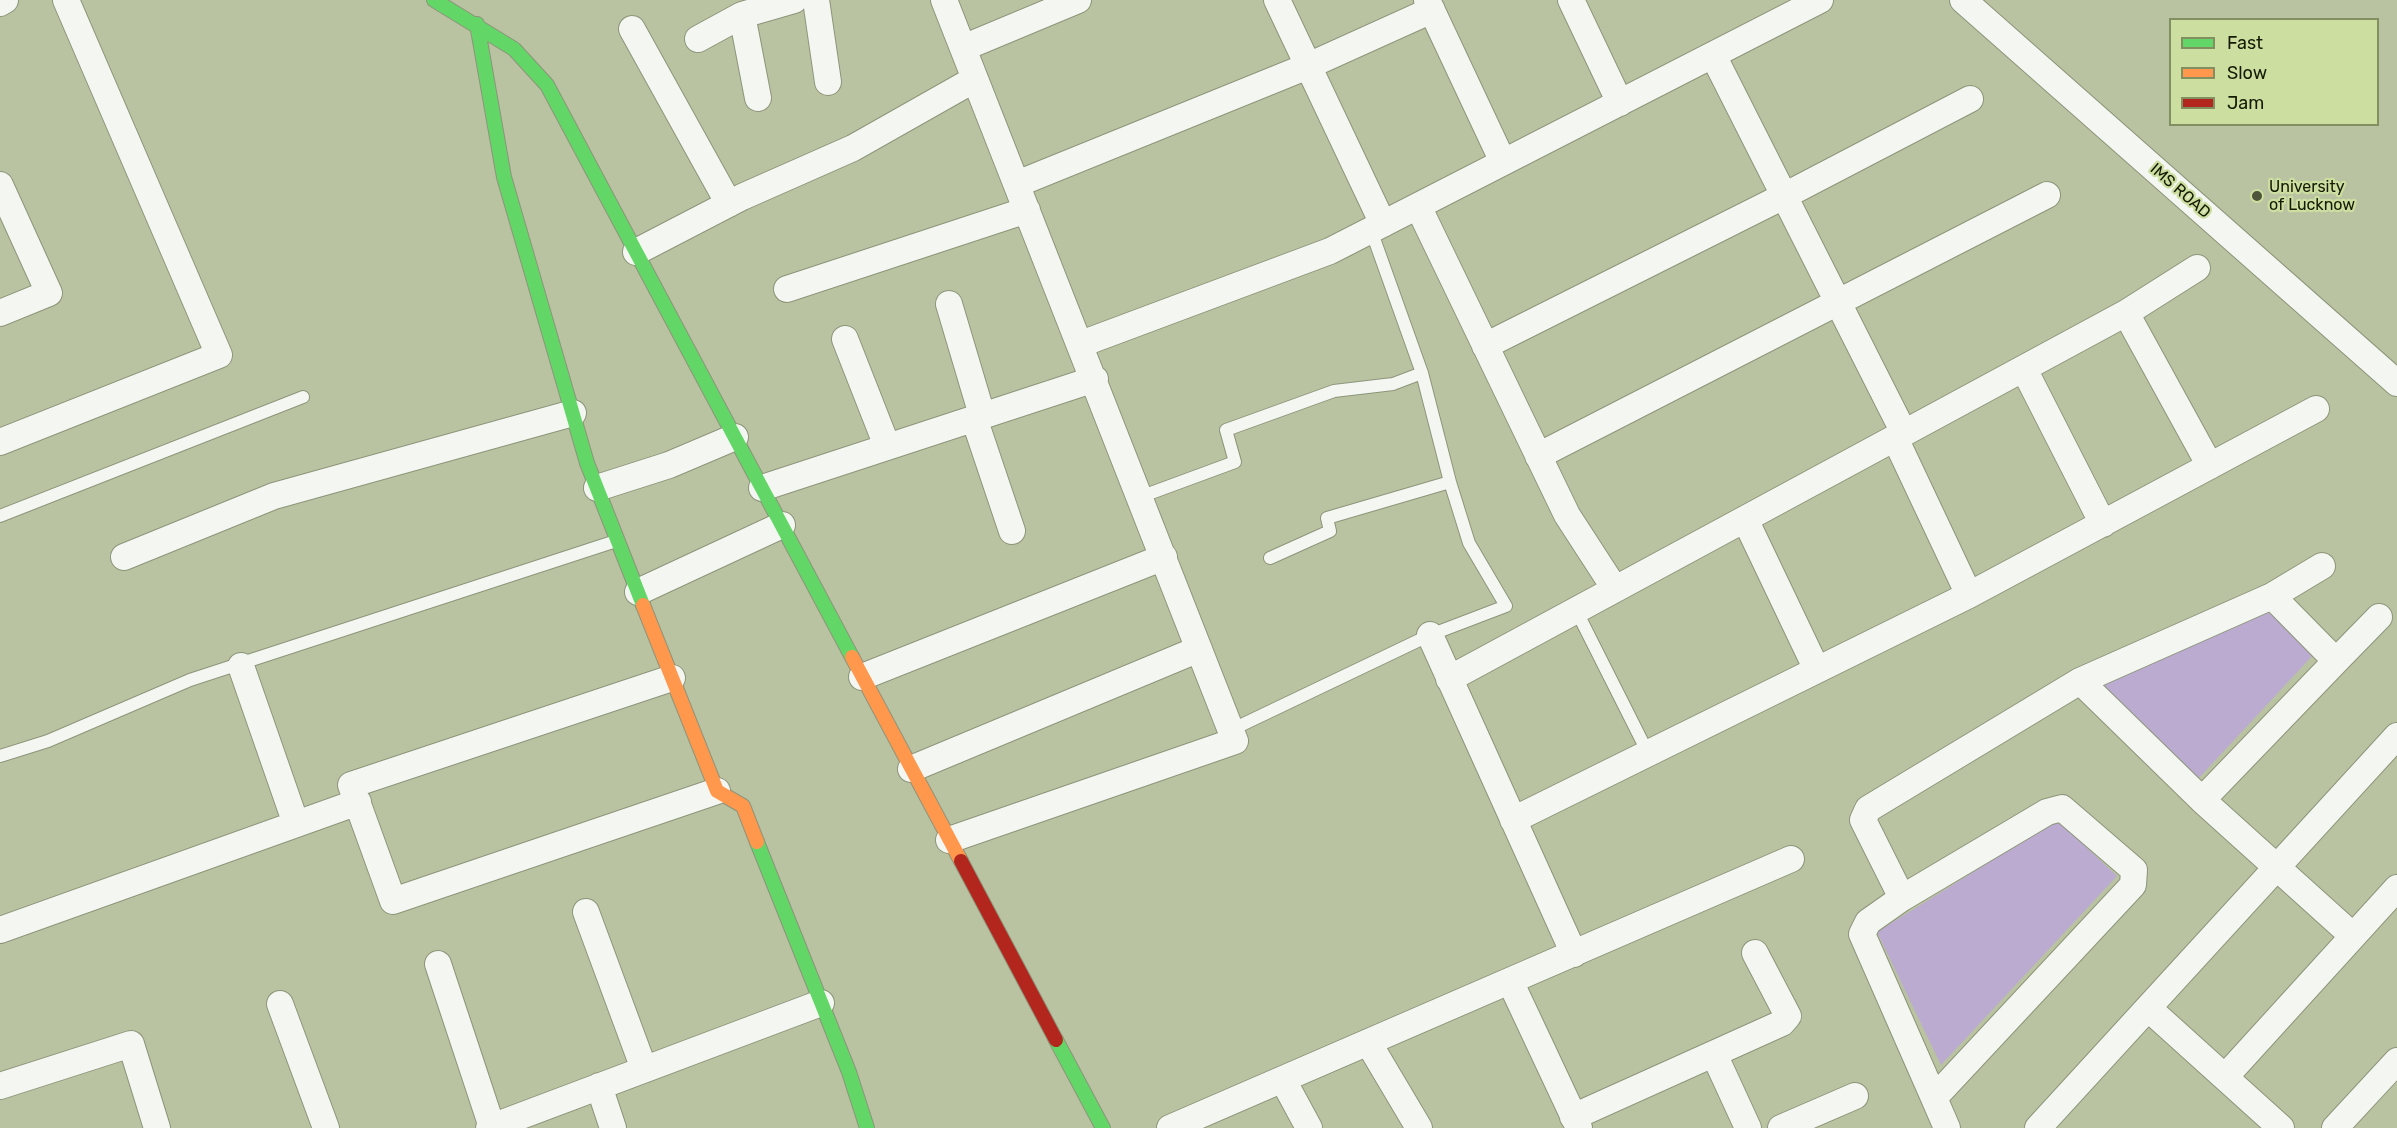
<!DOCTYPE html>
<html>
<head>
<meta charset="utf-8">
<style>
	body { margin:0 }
	#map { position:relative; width:2397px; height:1128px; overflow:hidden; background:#b9c3a1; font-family:Rubik,sans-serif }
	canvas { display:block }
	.legend { position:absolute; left:2169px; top:18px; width:210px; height:108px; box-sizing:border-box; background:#ccdea0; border:2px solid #829061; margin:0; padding:8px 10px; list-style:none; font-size:18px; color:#141a03 }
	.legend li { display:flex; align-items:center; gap:12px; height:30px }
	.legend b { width:30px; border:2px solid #829061 }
</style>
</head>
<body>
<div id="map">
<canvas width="2397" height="1128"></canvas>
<ul class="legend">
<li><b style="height:8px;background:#63d668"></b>Fast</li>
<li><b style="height:8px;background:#ff974d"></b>Slow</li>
<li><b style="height:8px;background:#b3261e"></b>Jam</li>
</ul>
</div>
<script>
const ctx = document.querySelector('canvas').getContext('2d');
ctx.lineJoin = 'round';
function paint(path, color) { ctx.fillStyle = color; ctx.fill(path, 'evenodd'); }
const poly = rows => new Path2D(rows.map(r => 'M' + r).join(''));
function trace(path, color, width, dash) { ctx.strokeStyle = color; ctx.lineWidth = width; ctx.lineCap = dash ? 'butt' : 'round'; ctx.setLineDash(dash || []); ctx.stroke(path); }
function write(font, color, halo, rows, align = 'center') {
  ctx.font = font + ' Rubik,sans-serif'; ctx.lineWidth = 4.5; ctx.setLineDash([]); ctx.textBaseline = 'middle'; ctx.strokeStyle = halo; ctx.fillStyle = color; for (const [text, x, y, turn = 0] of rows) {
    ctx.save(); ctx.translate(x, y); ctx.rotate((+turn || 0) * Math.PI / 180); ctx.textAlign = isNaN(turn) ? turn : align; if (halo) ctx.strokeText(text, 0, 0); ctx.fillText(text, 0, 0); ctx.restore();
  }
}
const green = poly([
	[2268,612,2314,654,2197,780,2097,684],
	[2057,820,2117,876,1941,1065,1877,932]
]);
const lane = poly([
	[1140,497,1235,462,1226,430,1334,391,1393,384,1422,373],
	[0,516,303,397],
	[1270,558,1330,531,1327,518,1450,482],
	[1576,610,1648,753],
	[1231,730,1430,635,1506,606,1469,543,1450,482,1422,373,1371,230],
	[0,756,48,741,190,680,616,541]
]);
const street = poly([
	[816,0,828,82],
	[944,0,1235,741,949,840],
	[1277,0,1383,224],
	[1427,0,1503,162],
	[1571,0,1620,103],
	[1963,0,2397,383],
	[0,3,5,0],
	[742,15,758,98],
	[632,29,729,204],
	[698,39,742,15,794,0],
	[963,48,1078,0],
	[1713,55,1904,433],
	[1017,184,1308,66,1432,10],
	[0,185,49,293,0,313],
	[1418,206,1567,515,1615,589],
	[636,252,742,197,853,148,975,79],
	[787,289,1027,210],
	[949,304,982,415],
	[2126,313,2210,466],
	[845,339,887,446],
	[1081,344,1330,251,1820,0],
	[1485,346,1784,196,1970,99],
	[2024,369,2103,524],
	[974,418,1012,531],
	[1895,438,1969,595],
	[0,442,219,355,66,0],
	[1538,456,2047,195],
	[597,488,669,465,735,437],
	[762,488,1095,379],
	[1745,519,1817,670],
	[124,557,274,496,573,413],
	[638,592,782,525],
	[1430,635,1574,954],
	[2336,661,2379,617],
	[241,666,296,824],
	[862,677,1164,557],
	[672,678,351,785,393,901,717,791],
	[1449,679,2126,313,2197,268],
	[2080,681,2202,800,2353,936],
	[911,769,1199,649],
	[2202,800,2336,661,2272,596],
	[1513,820,1969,595,2316,409],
	[1902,898,1863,820,1868,809,2080,681,2272,596,2322,566],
	[586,912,644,1069],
	[0,930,358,802],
	[438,964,492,1127],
	[1510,981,1579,1128],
	[280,1004,326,1128],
	[2148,1008,2281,1128],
	[1368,1042,1419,1128],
	[1714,1054,1748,1128],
	[2225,1077,2397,888],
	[1283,1080,1309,1128],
	[0,1086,131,1044,157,1128],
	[599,1086,613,1128],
	[1934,1098,2133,885,2134,870,2062,808,2047,812,1902,898,1868,922,1862,934,1934,1098,1947,1128],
	[1573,1117,1782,1023,1788,1016,1755,953],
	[489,1128,821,1003],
	[1170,1128,1791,859],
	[1781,1128,1855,1096],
	[2038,1128,2397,736],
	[2335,1128,2397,1061]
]);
const fast = poly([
	[434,0,514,49,547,85,852,657],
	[477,24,504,177,587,463,643,605],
	[757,842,849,1072,867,1128],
	[1056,1040,1103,1128]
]);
const slow = poly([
	[643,605,717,791,743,806,757,842],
	[852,657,961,861]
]);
const jam = poly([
	[961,861,1056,1040]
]);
const markers = [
	[2257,196,6,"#4e553a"]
];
const poiNames = [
	["University",2269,187],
	["of Lucknow",2269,205]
];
const streetNames = [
	["IMS ROAD",2180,191,41]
];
paint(green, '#bcabd1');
trace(lane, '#8d957a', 14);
trace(street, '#8d957a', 28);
trace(fast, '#8d957a', 16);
trace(slow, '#8d957a', 16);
trace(jam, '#8d957a', 16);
trace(lane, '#f4f6f1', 12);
trace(street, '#f4f6f1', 26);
trace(fast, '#63d668', 14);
trace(slow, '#ff974d', 14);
trace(jam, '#b3261e', 14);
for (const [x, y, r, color] of markers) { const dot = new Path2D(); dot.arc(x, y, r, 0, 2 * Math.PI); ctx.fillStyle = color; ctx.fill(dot); trace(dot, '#ccdea0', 2); }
write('16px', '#141a03', '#ccdea0', poiNames, 'left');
write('16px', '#141a03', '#ccdea0', streetNames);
</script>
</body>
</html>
